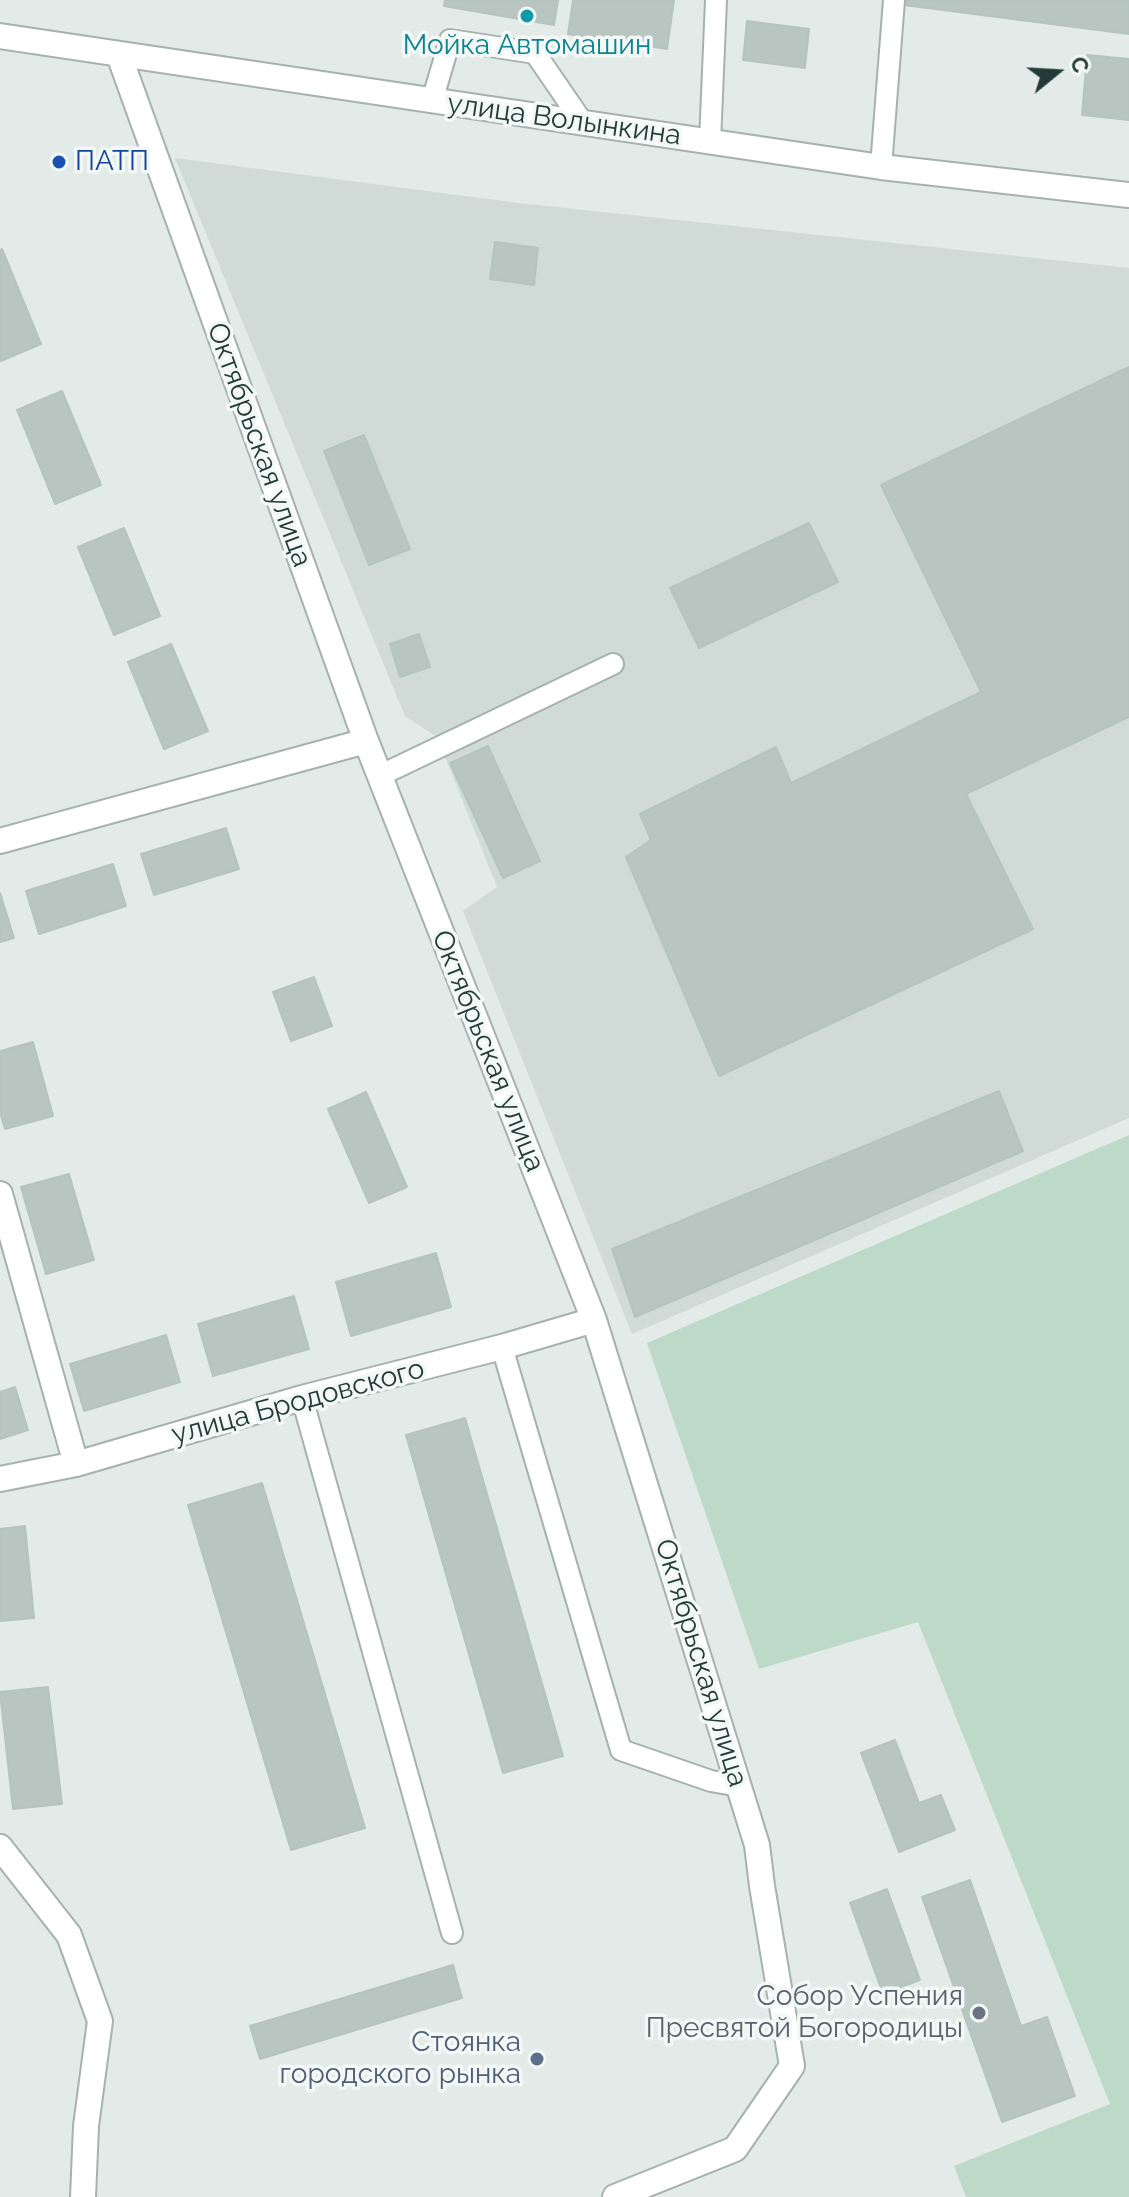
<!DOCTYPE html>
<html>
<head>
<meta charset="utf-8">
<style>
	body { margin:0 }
	#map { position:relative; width:1129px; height:2197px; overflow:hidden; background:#e2ebe8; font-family:Raleway,sans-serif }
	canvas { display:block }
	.north { position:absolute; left:1017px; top:32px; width:80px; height:80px; -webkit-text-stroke:6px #f2f8f5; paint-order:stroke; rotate:72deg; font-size:22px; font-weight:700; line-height:32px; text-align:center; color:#243a36 }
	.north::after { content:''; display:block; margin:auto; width:28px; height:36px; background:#243a36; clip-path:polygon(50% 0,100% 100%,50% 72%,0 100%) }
</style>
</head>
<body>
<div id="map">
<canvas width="1129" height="2197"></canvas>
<div class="north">С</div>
</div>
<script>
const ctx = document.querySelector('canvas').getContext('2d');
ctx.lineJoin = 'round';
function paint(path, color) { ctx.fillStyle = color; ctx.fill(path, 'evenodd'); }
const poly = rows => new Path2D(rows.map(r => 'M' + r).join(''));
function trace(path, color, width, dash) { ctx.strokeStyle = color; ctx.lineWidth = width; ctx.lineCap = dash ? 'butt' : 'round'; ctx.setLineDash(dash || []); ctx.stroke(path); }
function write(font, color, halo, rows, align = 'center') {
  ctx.font = font + ' Raleway,sans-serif'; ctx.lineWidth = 7; ctx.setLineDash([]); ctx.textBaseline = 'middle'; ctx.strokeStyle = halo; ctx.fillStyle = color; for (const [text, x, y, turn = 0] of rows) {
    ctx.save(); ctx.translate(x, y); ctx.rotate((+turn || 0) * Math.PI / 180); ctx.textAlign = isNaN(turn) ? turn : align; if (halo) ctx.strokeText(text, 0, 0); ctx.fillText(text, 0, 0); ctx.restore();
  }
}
const built = poly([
	[175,158,518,203,1129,268,1129,1118,632,1334,463,911,497,887,437,737,405,716]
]);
const green = poly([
	[1129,1135,1129,2197,966,2197,954,2166,1110,2104,918,1622,759,1669,647,1343]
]);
const building = poly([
	[445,0,558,0,554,25,444,6,445,0],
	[573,0,674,0,667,49,568,34,573,0],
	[904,0,1129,0,1129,34,904,5,904,0],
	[747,21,809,29,805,68,743,60,747,21],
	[1087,55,1129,59,1129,120,1082,115,1087,55],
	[495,242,538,248,534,285,490,279,495,242],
	[2,249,41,344,1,361,0,250,2,249],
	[1129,367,1129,717,966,794,1033,929,719,1076,626,857,651,840,640,814,776,747,791,783,981,692,881,485,1129,367],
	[62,391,101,485,55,504,17,410,62,391],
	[364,435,410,549,369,565,324,451,364,435],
	[809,523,838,582,699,648,670,588,809,523],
	[124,528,160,616,114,635,78,547,124,528],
	[419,634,430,667,400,677,390,644,419,634],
	[171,644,208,731,164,749,128,662,171,644],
	[488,746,540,861,503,878,450,763,488,746],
	[226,828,239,869,154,895,141,854,226,828],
	[113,864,126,906,39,934,26,891,113,864],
	[0,893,14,938,0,942,0,893],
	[314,977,332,1026,291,1041,273,992,314,977],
	[33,1042,53,1116,5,1129,0,1112,0,1051,33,1042],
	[999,1091,1023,1151,635,1317,612,1249,999,1091],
	[366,1092,407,1187,369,1203,328,1109,366,1092],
	[69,1174,94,1260,46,1274,21,1187,69,1174],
	[436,1253,451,1307,351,1336,336,1282,436,1253],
	[294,1296,309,1349,213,1376,198,1324,294,1296],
	[166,1335,180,1382,84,1411,70,1364,166,1335],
	[15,1387,28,1430,0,1439,0,1392,15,1387],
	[465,1418,563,1756,503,1773,406,1435,465,1418],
	[262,1483,365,1828,291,1850,188,1505,262,1483],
	[25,1526,34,1618,0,1621,0,1529,25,1526],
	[48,1687,62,1804,13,1809,0,1692,48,1687],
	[895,1740,919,1803,941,1795,955,1830,899,1852,861,1753,895,1740],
	[970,1880,1021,2026,1047,2017,1075,2096,1002,2122,922,1897,970,1880],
	[887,1889,920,1980,883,1994,850,1903,887,1889],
	[453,1965,462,1998,260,2059,250,2026,453,1965]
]);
const service = poly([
	[432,101,450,40,535,53,583,123],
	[710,142,716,0],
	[881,167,894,0],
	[379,776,613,664],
	[502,1347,621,1750,711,1781,739,1786],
	[302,1398,452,1933]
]);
const minor = poly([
	[119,55,366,741,594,1320,757,1845,762,1886,792,2066,735,2149,615,2197],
	[0,841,366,741],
	[0,1194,76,1464],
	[0,1479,76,1464,302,1398,502,1347,594,1320],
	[0,1847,69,1935,100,2021,86,2126,83,2197]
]);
const tertiary = poly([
	[0,36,881,167,1129,195]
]);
const markers = [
	[527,16,8,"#0f9aa8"],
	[59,162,8,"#1a4fb4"],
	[979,2013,8,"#6b7280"],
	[537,2059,8,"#5c6f8a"]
];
const cultureNames = [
	["Мойка Автомашин",527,46]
];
const streetNames = [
	["улица Волынкина",564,120,8],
	["Октябрьская улица",259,445,70],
	["Октябрьская улица",488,1051,68],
	["улица Бродовского",298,1402,-15],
	["Октябрьская улица",701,1663,73]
];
const transitNames = [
	["ПАТП",75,162]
];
const worshipNames = [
	["Собор Успения",963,1997],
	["Пресвятой Богородицы",963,2029]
];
const serviceNames = [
	["Cтоянка",521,2043],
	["городского рынка",521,2075]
];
paint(built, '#d0dad7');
paint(green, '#bddac8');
paint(building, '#b8c5c1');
trace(building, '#b5c4bf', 2);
trace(service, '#a5b2af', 24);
trace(minor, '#a5b2af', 28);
trace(tertiary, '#a5b2af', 28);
trace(service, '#fff', 20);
trace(minor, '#fff', 24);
trace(tertiary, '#fff', 24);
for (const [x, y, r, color] of markers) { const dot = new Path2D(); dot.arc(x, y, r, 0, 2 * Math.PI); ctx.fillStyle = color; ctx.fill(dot); trace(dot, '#f2f8f5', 3); }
write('28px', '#0d838f', '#f2f8f5', cultureNames);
write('28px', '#243a36', '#f2f8f5', streetNames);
write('28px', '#164399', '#f2f8f5', transitNames, 'left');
write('28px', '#5b616d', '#f2f8f5', worshipNames, 'right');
write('28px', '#4e5e75', '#f2f8f5', serviceNames, 'right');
</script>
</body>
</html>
